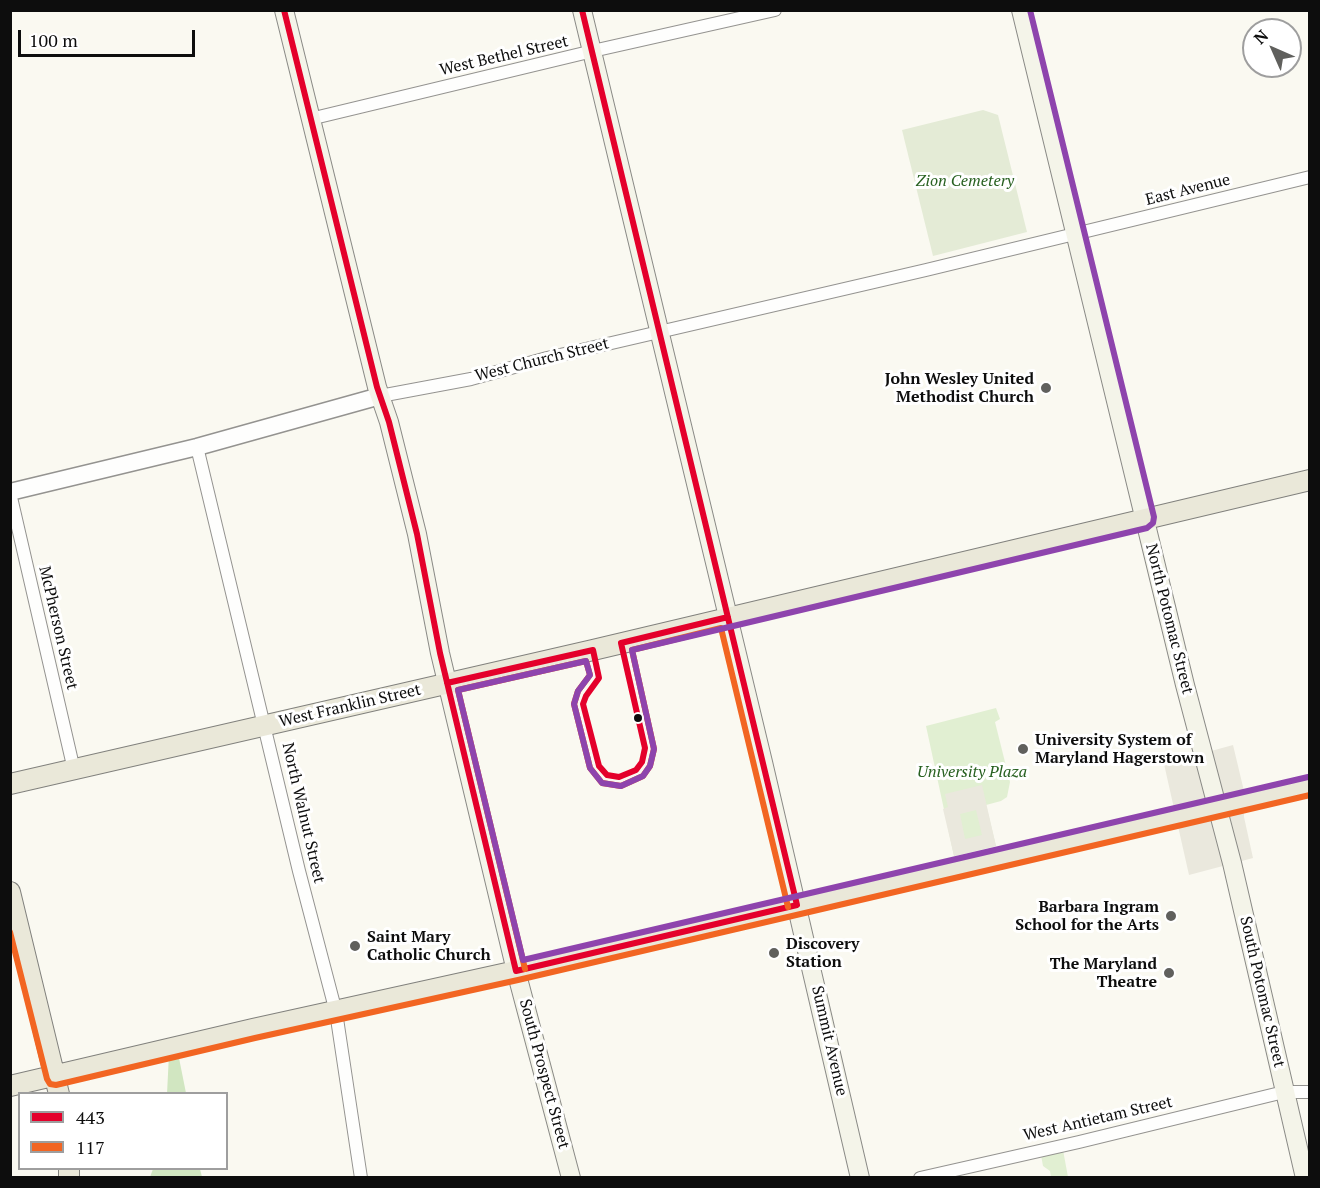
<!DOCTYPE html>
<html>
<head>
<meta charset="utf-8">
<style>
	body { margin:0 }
	#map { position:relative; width:1320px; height:1188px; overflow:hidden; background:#faf9f1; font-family:"PT Serif",serif }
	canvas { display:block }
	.frame { position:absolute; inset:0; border:12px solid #0d0d0d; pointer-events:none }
	.legend { position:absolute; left:18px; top:1092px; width:210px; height:78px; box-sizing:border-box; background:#fff; border:2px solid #9e9e9e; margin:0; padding:8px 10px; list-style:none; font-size:18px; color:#0d0d0d }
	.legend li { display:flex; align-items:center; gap:12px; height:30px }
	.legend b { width:30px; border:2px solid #9e9e9e }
	.north { position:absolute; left:1242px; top:18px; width:60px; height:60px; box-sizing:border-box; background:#fff; border:2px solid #9e9e9e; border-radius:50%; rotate:315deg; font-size:16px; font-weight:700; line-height:24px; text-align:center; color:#0d0d0d }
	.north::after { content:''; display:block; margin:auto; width:21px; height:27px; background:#60605d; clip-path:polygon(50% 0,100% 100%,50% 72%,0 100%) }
	.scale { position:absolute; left:18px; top:30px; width:177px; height:27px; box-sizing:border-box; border:3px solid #0d0d0d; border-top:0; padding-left:8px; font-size:18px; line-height:21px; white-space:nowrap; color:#0d0d0d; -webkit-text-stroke:4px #fff; paint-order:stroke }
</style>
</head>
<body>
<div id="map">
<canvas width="1320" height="1188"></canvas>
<div class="frame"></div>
<ul class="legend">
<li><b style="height:8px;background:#e4002b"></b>443</li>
<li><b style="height:8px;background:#f26522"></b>117</li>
</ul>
<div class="north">N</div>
<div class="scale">100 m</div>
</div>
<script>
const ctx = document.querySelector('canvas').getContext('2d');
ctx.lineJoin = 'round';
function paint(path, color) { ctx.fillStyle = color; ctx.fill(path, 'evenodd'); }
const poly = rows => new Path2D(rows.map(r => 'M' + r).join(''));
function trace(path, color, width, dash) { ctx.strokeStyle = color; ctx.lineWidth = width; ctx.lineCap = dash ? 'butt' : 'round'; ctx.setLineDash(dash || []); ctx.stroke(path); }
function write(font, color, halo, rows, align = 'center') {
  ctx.font = font + ' "PT Serif",serif'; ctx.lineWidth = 6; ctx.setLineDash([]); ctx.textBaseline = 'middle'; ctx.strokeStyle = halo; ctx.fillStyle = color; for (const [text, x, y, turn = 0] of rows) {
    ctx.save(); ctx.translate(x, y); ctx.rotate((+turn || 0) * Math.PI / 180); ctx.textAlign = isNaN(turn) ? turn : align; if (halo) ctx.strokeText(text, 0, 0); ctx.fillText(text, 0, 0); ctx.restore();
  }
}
const green = poly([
	[996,708,1000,719,995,722,1010,782,1007,797,1001,801,986,805,996,846,954,856,926,726],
	[1063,1150,1068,1177,1051,1177,1050,1171,1043,1166,1041,1155]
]);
const forest = poly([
	[178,1053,186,1093,167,1094,169,1054],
	[153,1169,200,1169,202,1177,150,1177]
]);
const cemetery = poly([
	[983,110,998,115,1027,232,933,256,902,130]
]);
const plaza = poly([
	[1233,745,1244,791,1244,817,1253,858,1189,875,1164,764],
	[982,785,996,846,954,856,943,809,948,807,945,794],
	[976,810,982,835,965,839,960,814]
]);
const minor = poly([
	[310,119,597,50,775,10],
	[380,396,471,379,547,358,926,270,1310,177],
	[197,447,299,871,336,1012,361,1178],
	[10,493,74,770],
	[920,1178,1079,1142,1284,1092,1310,1092]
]);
const tertiary = poly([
	[10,492,197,447,380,396]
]);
const secondary = poly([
	[284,10,377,387,389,422,417,534,440,653,516,971,571,1178],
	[582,10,763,762,860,1178],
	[1021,10,1185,685,1232,863,1305,1178]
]);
const primary = poly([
	[10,784,593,650,1310,480],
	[10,892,59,1094],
	[10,1086,253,1029,516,971,1310,786],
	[69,1168,69,1178]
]);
const bus1 = poly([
	[284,10,377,387,389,422,417,534,440,653,516,971,797,905,582,10],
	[447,683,593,650,599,678,586,696,583,704,599,766,607,775,619,777,636,770,642,762,645,748,621,643,728,617]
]);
const bus2 = poly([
	[10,932,47,1079,50,1084,56,1085,255,1038,518,980,1310,795],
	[525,969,458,690,586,661,590,675,578,691,574,704,590,768,602,783,621,786,643,776,650,766,654,749,632,650,721,628,788,907]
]);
const bus3 = poly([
	[1030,10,1154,517,1153,523,1147,528,632,650,654,749,650,766,643,776,621,786,602,783,590,768,574,704,578,691,590,675,586,661,458,690,523,960,1308,777]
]);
const markers = [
	[1046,388,6,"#60605d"],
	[638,718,5,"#0d0d0d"],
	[1023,749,6,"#60605d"],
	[1171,916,6,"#60605d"],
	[355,946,6,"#60605d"],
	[774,953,6,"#60605d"],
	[1169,973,6,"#60605d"]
];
const streetNames = [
	["West Bethel Street",504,56,-13],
	["East Avenue",1188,190,-14],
	["West Church Street",542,360,-14],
	["North Potomac Street",1169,619,76],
	["McPherson Street",58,628,77],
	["West Franklin Street",350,706,-13],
	["North Walnut Street",303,813,77],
	["South Potomac Street",1262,992,77],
	["Summit Avenue",829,1041,77],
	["South Prospect Street",544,1074,75],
	["West Antietam Street",1098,1119,-13]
];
const parkNames = [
	["Zion Cemetery",965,181],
	["University Plaza",972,772]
];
const poiNames = [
	["John Wesley United",1034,379],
	["Methodist Church",1034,397],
	["University System of",1035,740,"left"],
	["Maryland Hagerstown",1035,758,"left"],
	["Barbara Ingram",1159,907],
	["School for the Arts",1159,925],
	["Saint Mary",367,937,"left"],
	["Catholic Church",367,955,"left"],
	["Discovery",786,944,"left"],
	["Station",786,962,"left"],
	["The Maryland",1157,964],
	["Theatre",1157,982]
];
paint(green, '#e1efd2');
paint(forest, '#d1e6c1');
paint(cemetery, '#e4ebd6');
paint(plaza, '#eae8dd');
trace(minor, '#949390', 14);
trace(tertiary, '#949390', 19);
trace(secondary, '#8a8a86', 20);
trace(primary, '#81817d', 22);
trace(minor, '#fefefd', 12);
trace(tertiary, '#fefefd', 16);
trace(secondary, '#f4f4e9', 18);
trace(primary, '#eae8d9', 20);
trace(bus1, '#e4002b', 6);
trace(bus2, '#f26522', 6);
trace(bus3, '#8e44ad', 6);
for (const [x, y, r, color] of markers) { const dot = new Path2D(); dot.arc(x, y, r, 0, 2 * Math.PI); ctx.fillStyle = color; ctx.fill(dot); trace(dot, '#fff', 2); }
write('16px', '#0d0d0d', '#fff', streetNames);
write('italic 16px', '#286121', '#fff', parkNames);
write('bold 16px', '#0d0d0d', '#fff', poiNames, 'right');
</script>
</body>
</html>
